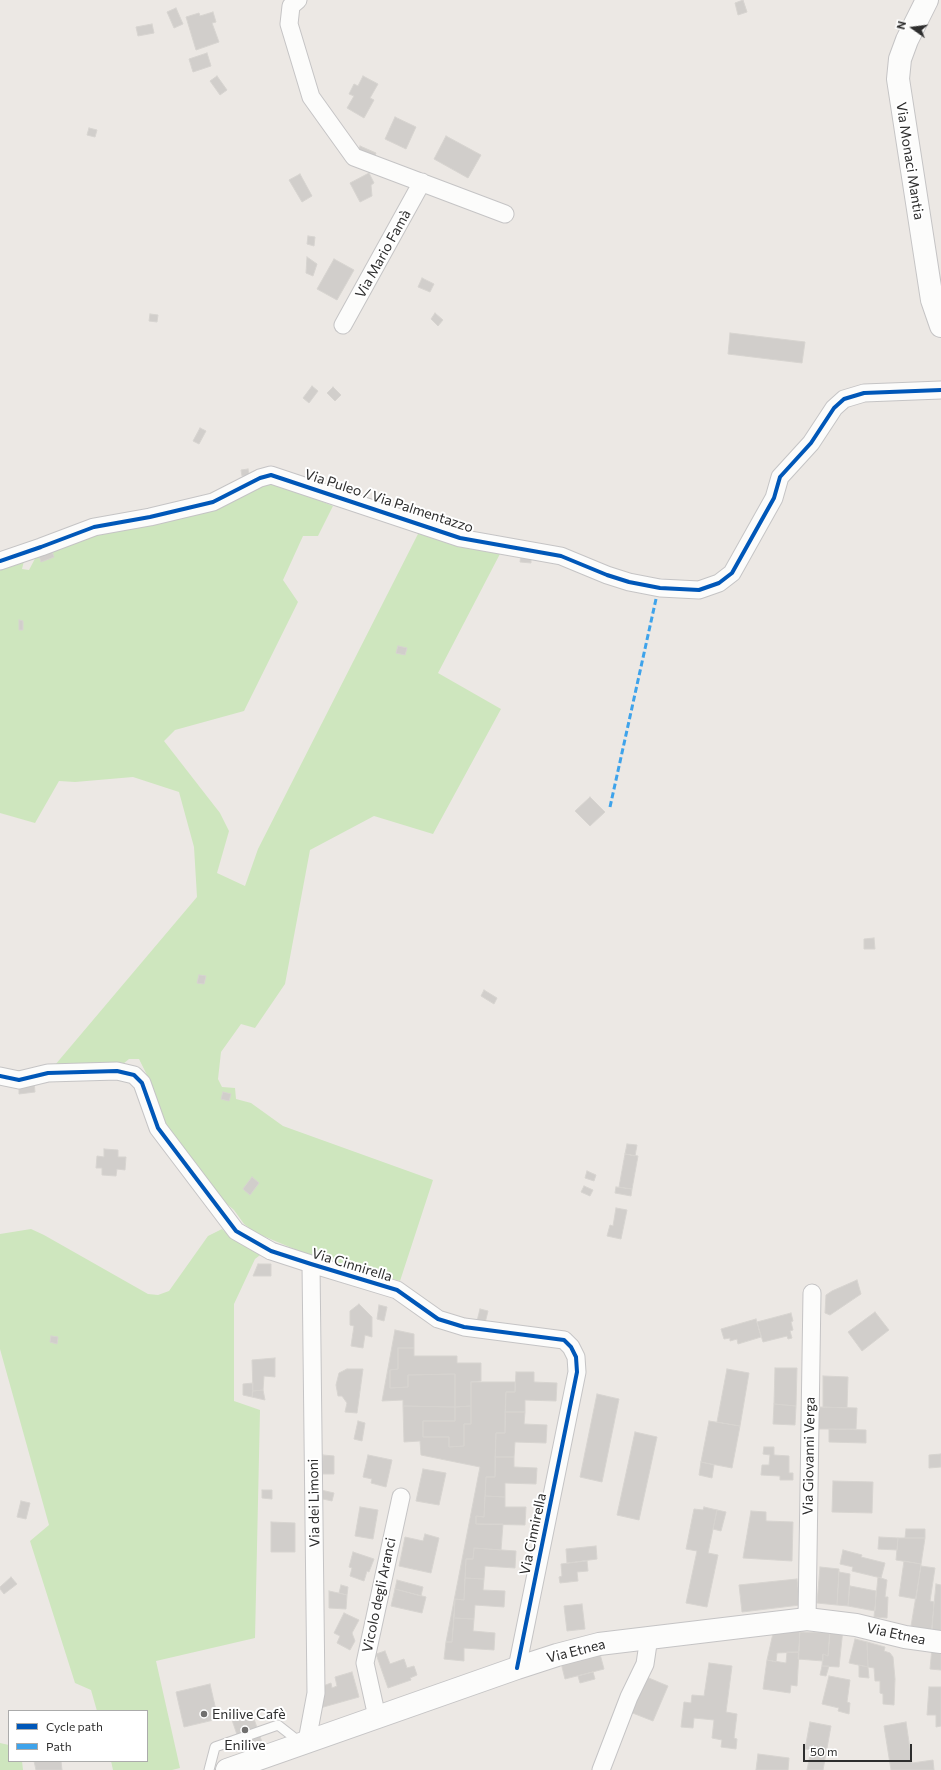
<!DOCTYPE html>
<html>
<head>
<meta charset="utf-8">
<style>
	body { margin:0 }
	#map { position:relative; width:941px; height:1770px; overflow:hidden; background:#ece8e4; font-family:Commissioner,sans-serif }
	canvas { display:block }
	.legend { position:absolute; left:8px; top:1710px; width:140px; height:52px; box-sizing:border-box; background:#fff; border:1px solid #ababab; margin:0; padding:5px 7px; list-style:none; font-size:12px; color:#2e2e2e }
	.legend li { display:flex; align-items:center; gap:8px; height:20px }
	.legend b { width:20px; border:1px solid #ababab }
	.north { position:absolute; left:893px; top:8px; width:40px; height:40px; -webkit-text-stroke:3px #fff; paint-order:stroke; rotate:284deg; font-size:11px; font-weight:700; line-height:16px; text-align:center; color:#2e2e2e }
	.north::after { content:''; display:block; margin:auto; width:14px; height:18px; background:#2e2e2e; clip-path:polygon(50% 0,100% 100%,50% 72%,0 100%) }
	.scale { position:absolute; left:803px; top:1744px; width:109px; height:18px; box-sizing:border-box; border:2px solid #2e2e2e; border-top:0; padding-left:5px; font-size:12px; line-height:14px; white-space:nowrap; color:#2e2e2e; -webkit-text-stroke:3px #fff; paint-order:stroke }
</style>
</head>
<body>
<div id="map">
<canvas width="941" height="1770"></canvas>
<ul class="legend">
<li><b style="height:5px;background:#0057b8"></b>Cycle path</li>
<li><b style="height:5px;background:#3ea3eb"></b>Path</li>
</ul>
<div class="north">N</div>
<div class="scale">50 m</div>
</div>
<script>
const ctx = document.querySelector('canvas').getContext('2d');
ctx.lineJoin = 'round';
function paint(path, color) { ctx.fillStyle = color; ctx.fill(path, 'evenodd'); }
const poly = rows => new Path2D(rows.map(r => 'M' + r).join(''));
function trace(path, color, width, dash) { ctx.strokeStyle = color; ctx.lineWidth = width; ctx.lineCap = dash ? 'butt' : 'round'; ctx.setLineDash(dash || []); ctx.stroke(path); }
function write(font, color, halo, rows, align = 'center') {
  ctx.font = font + ' Commissioner,sans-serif'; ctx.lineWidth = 4; ctx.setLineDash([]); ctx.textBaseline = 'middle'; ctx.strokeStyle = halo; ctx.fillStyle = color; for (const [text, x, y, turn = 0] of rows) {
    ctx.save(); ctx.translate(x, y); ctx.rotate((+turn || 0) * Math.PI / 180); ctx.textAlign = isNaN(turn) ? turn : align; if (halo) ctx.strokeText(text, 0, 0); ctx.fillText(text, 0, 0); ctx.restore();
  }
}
const green = poly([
	[261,483,278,484,333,506,318,536,303,536,283,580,298,602,244,711,175,730,164,741,220,813,229,831,217,873,245,886,258,849,419,532,502,550,438,673,501,709,433,834,374,816,310,850,285,984,255,1028,241,1024,221,1052,218,1079,222,1087,235,1088,236,1099,251,1103,283,1126,433,1180,400,1281,311,1256,256,1233,244,1224,234,1210,221,1199,165,1125,146,1073,139,1059,129,1059,123,1064,55,1065,197,897,194,847,179,792,133,777,75,782,59,781,35,823,0,813,0,565,24,561,22,569,29,570,38,553],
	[31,1229,44,1235,148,1294,158,1295,169,1291,208,1236,222,1229,230,1236,264,1252,255,1259,234,1304,234,1401,260,1410,255,1638,156,1661,180,1768,172,1770,113,1770,111,1761,147,1761,147,1711,97,1711,91,1690,75,1683,30,1541,49,1525,0,1349,0,1234],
	[0,1743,9,1745,9,1761,22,1761,23,1770,0,1770]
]);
const building = poly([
	[743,0,747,12,738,15,735,3,743,0],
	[176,8,183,24,174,28,167,12,176,8],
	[213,12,216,22,212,23,219,42,196,50,186,17,199,13,200,16,213,12],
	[152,24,154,33,138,36,136,27,152,24],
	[207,53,211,66,193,72,189,59,207,53],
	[217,76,227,90,220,95,210,81,217,76],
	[363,76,378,84,370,98,374,100,364,118,347,108,354,96,349,94,354,84,358,86,363,76],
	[395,117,416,127,406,149,385,139,395,117],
	[89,128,97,130,95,137,87,135,89,128],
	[446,136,481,155,468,178,434,159,446,136],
	[360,146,376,153,374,159,358,152,360,146],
	[369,173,374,183,371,185,372,196,360,202,350,183,369,173],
	[300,174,312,196,302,202,289,180,300,174],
	[308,236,315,237,314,246,307,244,308,236],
	[307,257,317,264,313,276,306,273,307,257],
	[334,259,354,270,337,300,317,289,334,259],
	[422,278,434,284,430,292,418,287,422,278],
	[435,313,443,320,438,326,431,319,435,313],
	[150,314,158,315,157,322,149,321,150,314],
	[730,333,805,342,802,363,728,354,730,333],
	[312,386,318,391,309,403,303,398,312,386],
	[333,387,341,395,335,401,327,393,333,387],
	[200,428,206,431,199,444,193,441,200,428],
	[248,469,249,475,242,476,241,470,248,469],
	[51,549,54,557,41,562,38,553,51,549],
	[521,554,531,555,531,563,520,562,521,554],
	[19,620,23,621,23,630,19,630,19,620],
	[398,646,407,648,405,655,396,653,398,646],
	[590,797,605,812,590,826,575,811,590,797],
	[874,938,875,949,864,949,864,939,874,938],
	[199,975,206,976,204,984,197,983,199,975],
	[484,990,497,998,494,1004,481,996,484,990],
	[34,1081,35,1092,19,1094,19,1087,34,1081],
	[223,1092,231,1094,229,1101,221,1099,223,1092],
	[627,1144,637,1145,635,1156,625,1154,627,1144],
	[104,1149,118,1150,118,1157,126,1157,125,1170,117,1169,116,1176,102,1175,102,1168,96,1168,97,1156,104,1157,104,1149],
	[625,1154,638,1156,632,1189,619,1187,625,1154],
	[587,1171,596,1175,594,1181,585,1178,587,1171],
	[252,1177,259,1183,250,1195,243,1189,252,1177],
	[584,1186,593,1190,590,1196,581,1192,584,1186],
	[616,1187,632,1189,631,1196,615,1193,616,1187],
	[616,1208,627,1210,621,1239,607,1236,610,1225,613,1226,616,1208],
	[258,1264,271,1264,271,1276,253,1276,258,1264],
	[857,1280,861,1294,830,1315,825,1313,826,1295,832,1291,857,1280],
	[359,1304,372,1317,372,1337,365,1335,363,1348,351,1346,354,1326,350,1325,350,1311,359,1304],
	[379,1305,387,1307,384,1321,377,1319,379,1305],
	[480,1309,488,1311,485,1323,477,1321,480,1309],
	[875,1312,889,1330,862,1351,848,1332,875,1312],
	[791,1313,793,1321,791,1322,793,1330,790,1331,792,1338,788,1339,787,1336,763,1342,757,1322,791,1313],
	[756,1319,761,1337,738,1344,737,1339,730,1341,730,1338,724,1339,721,1329,756,1319],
	[395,1330,414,1334,414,1348,398,1348,398,1369,390,1370,390,1388,408,1387,408,1375,455,1374,455,1407,403,1406,403,1400,382,1401,395,1330],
	[51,1336,58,1337,57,1344,50,1342,51,1336],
	[398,1348,414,1348,414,1356,457,1356,457,1363,481,1363,481,1381,471,1382,471,1406,455,1407,455,1374,408,1375,408,1387,390,1388,390,1370,398,1369,398,1348],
	[275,1358,275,1377,264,1376,263,1390,253,1391,252,1360,275,1358],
	[775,1368,797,1368,796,1406,774,1404,775,1368],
	[347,1369,363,1369,357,1413,345,1412,347,1403,342,1396,338,1396,336,1385,339,1373,347,1369],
	[727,1369,749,1373,740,1426,717,1422,727,1369],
	[516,1372,534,1372,534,1382,557,1383,556,1401,525,1400,525,1412,505,1412,506,1392,515,1392,516,1372],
	[823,1376,848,1377,847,1408,823,1407,823,1376],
	[471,1382,515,1382,515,1392,506,1392,505,1433,496,1433,495,1477,486,1477,484,1517,476,1516,476,1524,503,1524,501,1550,474,1548,473,1559,466,1559,464,1600,455,1599,452,1642,446,1642,480,1467,421,1455,420,1441,404,1442,403,1406,455,1407,455,1421,423,1421,423,1437,449,1437,449,1447,464,1446,464,1424,471,1424,471,1382],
	[253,1383,252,1397,243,1395,243,1384,253,1383],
	[263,1390,265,1400,252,1397,253,1391,263,1390],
	[597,1394,619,1399,602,1482,580,1477,597,1394],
	[774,1404,796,1406,795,1425,773,1424,774,1404],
	[471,1406,471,1424,464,1424,464,1446,449,1447,449,1437,423,1437,423,1421,455,1421,455,1407,471,1406],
	[819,1407,857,1408,856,1429,819,1429,819,1407],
	[505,1412,525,1412,524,1424,547,1425,546,1443,515,1442,514,1457,495,1457,496,1433,505,1433,505,1412],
	[358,1421,365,1423,362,1441,354,1439,358,1421],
	[709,1421,740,1426,732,1468,701,1462,709,1421],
	[829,1429,866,1430,866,1443,829,1442,829,1429],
	[635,1432,657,1437,639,1520,617,1515,635,1432],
	[764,1447,774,1447,774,1455,789,1456,789,1473,793,1473,793,1480,780,1480,780,1476,761,1475,762,1465,769,1465,770,1455,763,1454,764,1447],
	[941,1454,941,1467,929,1468,929,1455,941,1454],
	[323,1455,334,1456,334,1474,322,1474,323,1455],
	[368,1455,392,1460,386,1487,371,1483,372,1479,363,1477,368,1455],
	[495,1457,514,1457,514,1467,537,1468,536,1484,505,1483,505,1497,485,1496,486,1477,495,1477,495,1457],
	[701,1462,714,1465,712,1478,699,1475,701,1462],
	[423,1469,446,1473,439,1505,416,1501,423,1469],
	[833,1481,873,1482,872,1513,832,1512,833,1481],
	[262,1490,272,1490,272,1499,262,1498,262,1490],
	[321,1490,334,1493,332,1501,323,1499,321,1490],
	[485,1496,505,1497,505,1507,526,1507,525,1525,476,1524,476,1516,484,1517,485,1496],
	[21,1501,30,1503,26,1519,17,1517,21,1501],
	[360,1507,378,1510,373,1539,355,1536,360,1507],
	[704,1507,717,1510,708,1553,718,1555,707,1607,686,1603,697,1551,686,1549,694,1509,703,1510,704,1507],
	[717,1510,726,1512,721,1531,713,1529,717,1510],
	[751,1511,766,1512,766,1521,793,1522,792,1561,743,1558,751,1511],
	[271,1522,295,1523,295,1552,271,1552,271,1522],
	[906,1529,925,1529,925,1538,905,1538,906,1529],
	[425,1534,439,1538,431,1573,399,1566,405,1537,423,1541,425,1534],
	[879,1537,898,1538,897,1550,878,1549,879,1537],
	[898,1538,925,1538,921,1564,896,1560,898,1538],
	[596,1546,597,1559,567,1563,566,1549,596,1546],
	[474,1548,516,1551,515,1568,485,1566,484,1579,465,1578,466,1559,473,1559,474,1548],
	[843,1550,862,1555,861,1557,885,1563,881,1578,852,1571,853,1567,840,1564,843,1550],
	[353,1552,374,1559,369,1572,367,1571,364,1581,350,1576,352,1568,349,1567,353,1552],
	[587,1561,588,1571,577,1572,578,1581,560,1583,559,1577,562,1576,561,1564,587,1561],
	[904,1561,921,1564,916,1599,899,1596,904,1561],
	[921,1566,935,1568,930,1601,934,1602,932,1631,911,1626,921,1566],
	[820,1567,839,1569,837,1605,817,1603,820,1567],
	[839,1572,850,1574,848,1606,837,1605,839,1572],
	[11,1577,17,1584,4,1594,0,1589,0,1587,11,1577],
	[878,1577,887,1580,885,1597,888,1597,887,1618,874,1617,878,1577],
	[465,1578,484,1579,483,1590,505,1591,504,1607,475,1605,474,1619,454,1618,455,1599,464,1600,465,1578],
	[797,1579,800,1605,742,1612,739,1585,797,1579],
	[397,1580,423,1587,421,1596,395,1589,397,1580],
	[936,1584,941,1585,941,1635,931,1635,936,1584],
	[341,1585,348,1587,347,1595,339,1593,341,1585],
	[850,1586,876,1591,875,1611,848,1606,850,1586],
	[395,1589,426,1597,422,1613,391,1606,395,1589],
	[329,1591,347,1595,346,1609,329,1608,329,1591],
	[582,1604,585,1629,567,1631,564,1606,582,1604],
	[344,1613,359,1620,352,1633,355,1641,350,1650,337,1643,340,1636,334,1633,344,1613],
	[454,1618,474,1619,473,1631,495,1633,494,1650,464,1648,464,1661,444,1659,446,1642,452,1642,454,1618],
	[800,1625,799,1652,777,1653,776,1662,767,1660,774,1629,800,1625],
	[830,1627,843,1629,839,1667,822,1666,823,1654,828,1656,830,1627],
	[800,1632,830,1633,828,1656,823,1654,823,1661,798,1659,800,1632],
	[855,1639,867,1642,868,1667,849,1663,855,1639],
	[867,1642,885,1647,884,1651,890,1653,893,1657,895,1679,894,1705,883,1704,883,1694,880,1693,880,1681,875,1681,874,1668,868,1667,867,1642],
	[932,1648,941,1650,941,1670,930,1669,932,1648],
	[385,1651,390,1664,404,1659,407,1668,414,1666,417,1675,410,1678,411,1680,388,1688,376,1654,385,1651],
	[787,1652,799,1652,797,1686,791,1685,790,1693,763,1689,767,1660,786,1663,787,1652],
	[600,1654,604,1669,565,1679,561,1663,600,1654],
	[709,1663,732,1666,726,1712,737,1714,734,1738,737,1739,736,1749,721,1747,722,1740,712,1738,714,1720,694,1718,693,1728,681,1727,684,1702,691,1703,692,1695,704,1696,709,1663],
	[859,1665,868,1667,869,1678,859,1677,859,1665],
	[822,1666,829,1666,826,1676,820,1675,822,1666],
	[352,1672,359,1697,320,1708,323,1686,331,1683,332,1688,337,1686,335,1677,352,1672],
	[593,1672,595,1679,580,1683,578,1676,593,1672],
	[644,1676,668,1686,653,1721,630,1712,644,1676],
	[829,1676,850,1680,847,1702,850,1703,849,1714,838,1711,839,1708,822,1704,829,1676],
	[210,1684,218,1719,184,1727,176,1692,210,1684],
	[929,1687,941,1687,941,1726,936,1727,936,1715,927,1715,929,1687],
	[252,1713,263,1745,243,1752,232,1720,252,1713],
	[810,1722,831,1726,823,1770,807,1770,811,1750,805,1749,810,1722],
	[906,1722,912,1763,933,1760,934,1770,891,1770,884,1726,906,1722],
	[758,1754,789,1758,788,1770,756,1770,758,1754],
	[34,1761,61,1761,62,1770,36,1770,34,1761]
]);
const service = poly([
	[209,1770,215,1747,278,1725,301,1743]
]);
const minor = poly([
	[298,0,291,6,289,24,311,97,354,157,505,214],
	[343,325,422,182],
	[0,561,41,547,94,527,150,517,213,502,260,478,271,475,460,538,561,556,607,575,629,582,660,588,699,590,719,583,732,573,774,498,780,477,811,443,834,408,844,399,864,393,941,390],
	[0,1076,19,1080,48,1073,117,1071,134,1075,142,1083,158,1128,236,1231,271,1251,311,1264,397,1290,438,1319,464,1327,564,1340,571,1347,576,1357,577,1372,517,1668],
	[807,1619,812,1293],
	[377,1717,365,1663,401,1497],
	[307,1741,316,1693,311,1264],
	[601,1770,629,1697,645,1664,649,1637]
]);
const tertiary = poly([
	[927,0,907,40,900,59,898,79,932,300,941,326]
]);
const secondary = poly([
	[227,1770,517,1668,557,1655,599,1644,807,1619,856,1625,905,1637,941,1642]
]);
const quiet = poly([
	[610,807,656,599]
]);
const cycleway = poly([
	[0,561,41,547,94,527,150,517,213,502,260,478,271,475,460,538,561,556,607,575,629,582,660,588,699,590,719,583,732,573,774,498,780,477,811,443,834,408,844,399,864,393,941,390],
	[0,1076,19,1080,48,1073,117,1071,134,1075,142,1083,158,1128,236,1231,271,1251,311,1264,397,1290,438,1319,464,1327,564,1340,571,1347,576,1357,577,1372,517,1668]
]);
const markers = [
	[204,1714,4,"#706f6e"],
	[245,1730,4,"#706f6e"]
];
const streetNames = [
	["Via Monaci Mantia",910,161,81],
	["Via Mario Famà",383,254,-61],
	["Via Puleo / Via Palmentazzo",389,501,18],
	["Via Cinnirella",352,1265,17],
	["Via Giovanni Verga",809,1456,-89],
	["Via dei Limoni",314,1503,-91],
	["Via Cinnirella",533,1534,-78],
	["Vicolo degli Aranci",379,1595,-78],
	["Via Etnea",896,1634,12],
	["Via Etnea",576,1651,-14]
];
const poiNames = [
	["Enilive Cafè",212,1714],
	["Enilive",245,1745,"center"]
];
paint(green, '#cee6be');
paint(building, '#d1cecb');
trace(building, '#d7d4d0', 1);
trace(service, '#c5c4c5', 11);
trace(minor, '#c5c4c5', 19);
trace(tertiary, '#c5c4c5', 24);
trace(secondary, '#c5c4c5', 24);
trace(service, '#fcfcfb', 9);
trace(minor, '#fcfcfb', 17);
trace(tertiary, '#fcfcfb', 22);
trace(secondary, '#fcfcfb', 22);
trace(quiet, '#3ea3eb', 3, [6, 3]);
trace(cycleway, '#0057b8', 4);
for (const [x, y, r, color] of markers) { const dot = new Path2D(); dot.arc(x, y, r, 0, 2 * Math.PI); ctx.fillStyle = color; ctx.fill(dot); trace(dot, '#fff', 1.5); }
write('14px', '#2e2e2e', '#fff', streetNames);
write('14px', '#2e2e2e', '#fff', poiNames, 'left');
</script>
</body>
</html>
